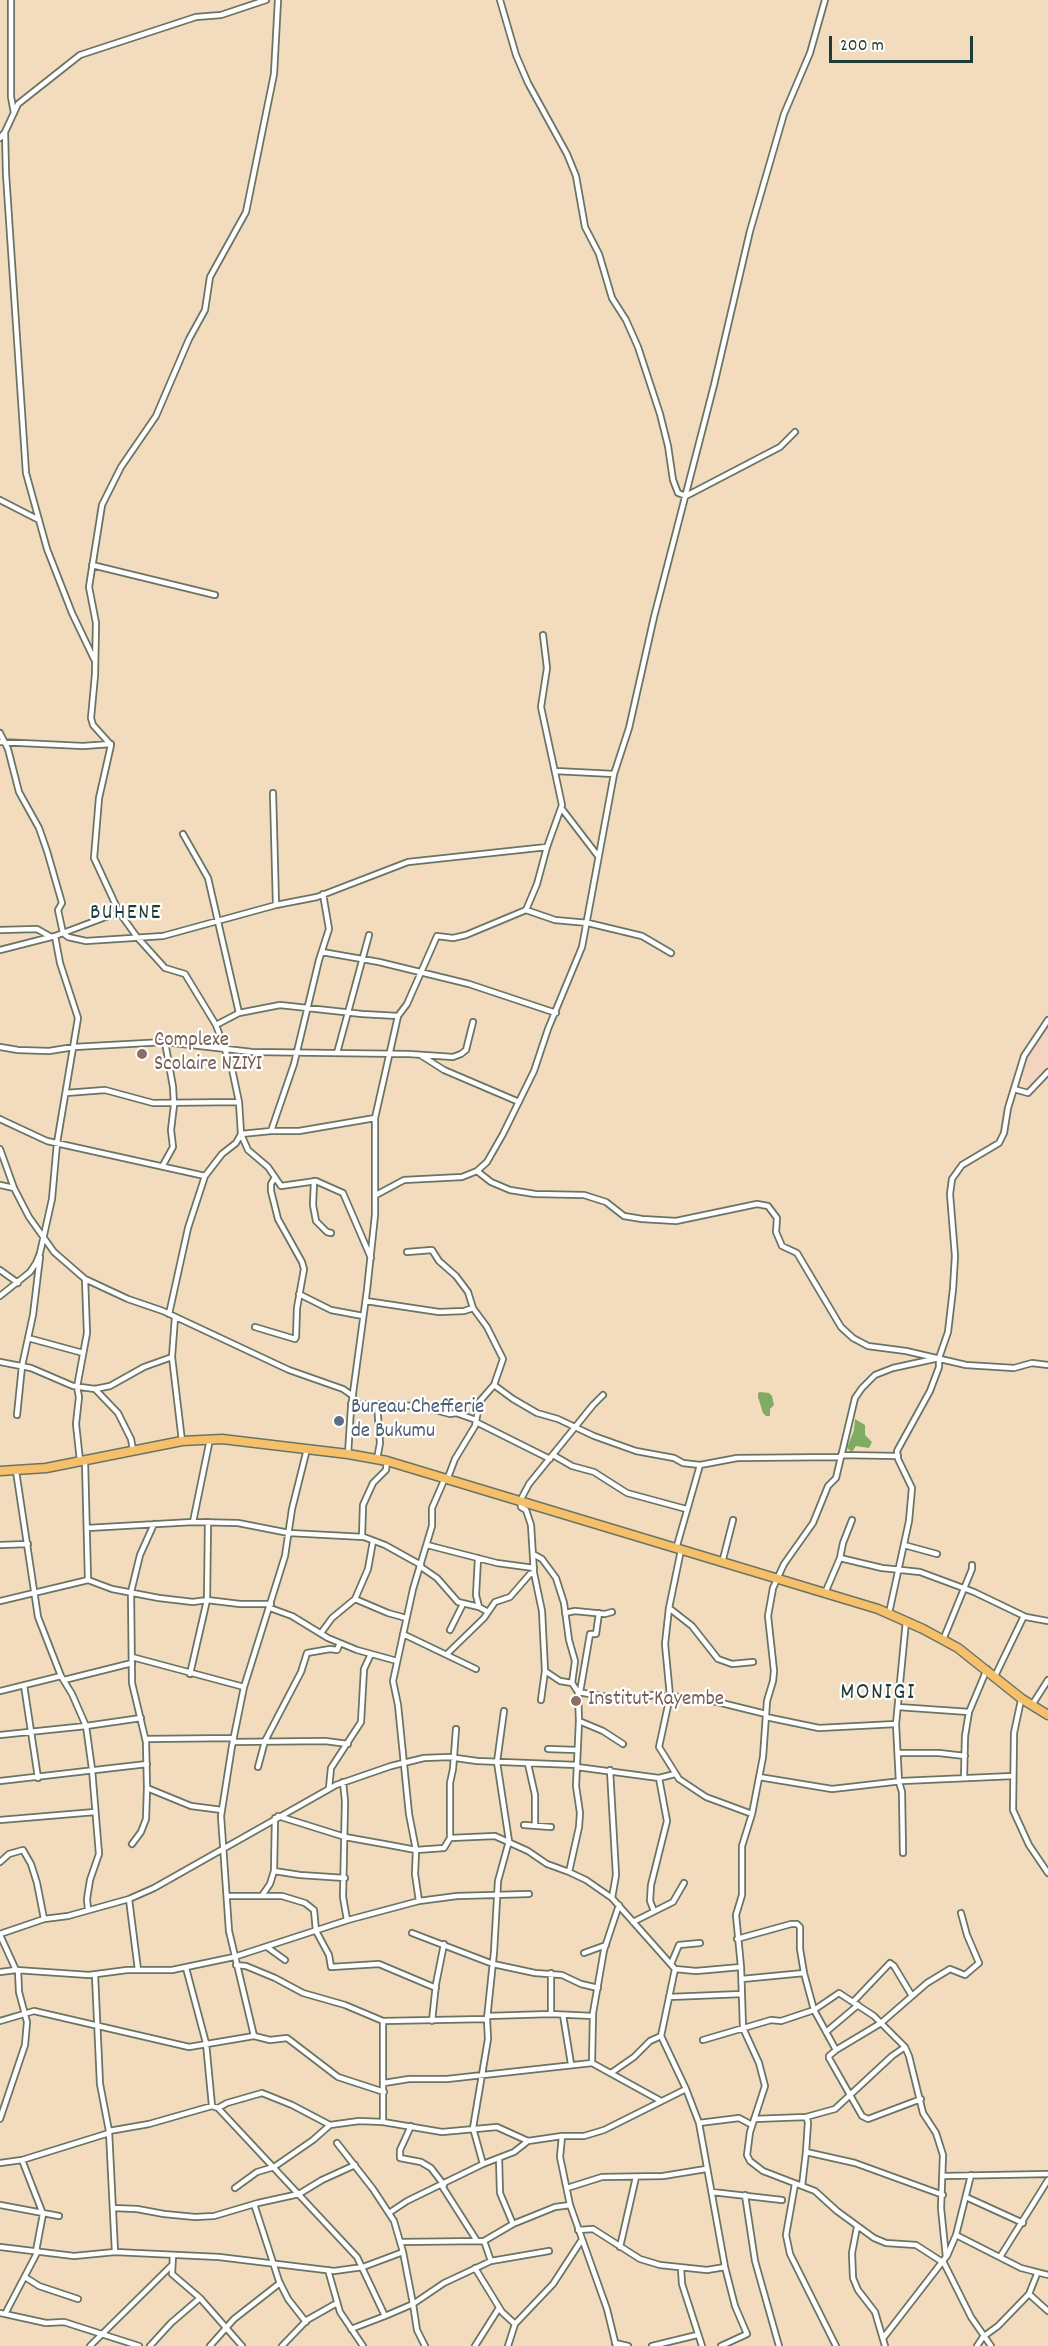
<!DOCTYPE html>
<html>
<head>
<meta charset="utf-8">
<style>
	body { margin:0 }
	#map { position:relative; width:1048px; height:2346px; overflow:hidden; background:#f3dbbd; font-family:Dekko,sans-serif }
	canvas { display:block }
	.scale { position:absolute; left:829px; top:36px; width:144px; height:27px; box-sizing:border-box; border:3px solid #1f3d34; border-top:0; padding-left:8px; font-size:18px; line-height:21px; white-space:nowrap; color:#1f3d34; -webkit-text-stroke:4px #fff; paint-order:stroke }
</style>
</head>
<body>
<div id="map">
<canvas width="1048" height="2346"></canvas>
<div class="scale">200 m</div>
</div>
<script>
const ctx = document.querySelector('canvas').getContext('2d');
ctx.lineJoin = 'round';
function paint(path, color) { ctx.fillStyle = color; ctx.fill(path, 'evenodd'); }
const poly = rows => new Path2D(rows.map(r => 'M' + r).join(''));
function trace(path, color, width, dash) { ctx.strokeStyle = color; ctx.lineWidth = width; ctx.lineCap = dash ? 'butt' : 'round'; ctx.setLineDash(dash || []); ctx.stroke(path); }
function write(font, color, halo, rows, align = 'center') {
  ctx.font = font + ' Dekko,sans-serif'; ctx.lineWidth = 4.5; ctx.setLineDash([]); ctx.textBaseline = 'middle'; ctx.strokeStyle = halo; ctx.fillStyle = color; for (const [text, x, y, turn = 0] of rows) {
    ctx.save(); ctx.translate(x, y); ctx.rotate((+turn || 0) * Math.PI / 180); ctx.textAlign = isNaN(turn) ? turn : align; if (halo) ctx.strokeText(text, 0, 0); ctx.fillText(text, 0, 0); ctx.restore();
  }
}
const built = poly([
	[1048,1024,1048,1068,1031,1084,1022,1076,1028,1056]
]);
const forest = poly([
	[760,1392,769,1393,772,1396,774,1405,770,1409,770,1416,766,1416,763,1413,758,1397,758,1393],
	[855,1419,865,1425,865,1435,872,1442,869,1448,856,1446,852,1452,847,1448,854,1430]
]);
const street = poly([
	[11,0,11,97,14,113],
	[278,0,274,74,246,212,210,277,205,310,189,339,156,416,121,467,102,505,89,587,96,623,95,675,91,718,93,725,111,745,99,798,94,858,119,912,137,937,165,968,185,974,216,1025,232,1069,239,1102,241,1134,248,1150,268,1167,281,1186,316,1181,343,1193,371,1258],
	[500,0,516,55,528,83,567,154,576,176,585,227,599,254,612,298,626,320,638,347,660,414,668,446,673,480,678,493,686,496,780,447,795,432],
	[5,132,6,174,26,473,47,549,72,613,94,659],
	[0,138,5,132,18,104,80,55,196,17,221,15,266,0],
	[0,500,39,520],
	[92,565,215,595],
	[0,733,8,749,19,792,39,828,47,851,62,903,58,910,63,933,68,937,86,941,163,936,276,905,317,897,408,862,547,847,562,805,541,707,547,668,543,635],
	[0,742,83,746,111,744],
	[555,771,614,774],
	[273,793,276,905],
	[562,809,598,856],
	[183,834,208,878,239,1013,216,1025],
	[526,910,537,884,547,847],
	[0,930,37,929,51,937],
	[0,950,55,936,119,912],
	[322,952,379,962,469,984,556,1013],
	[239,1013,280,1005,362,1014,398,1016],
	[0,1047,18,1050,49,1051,74,1047,165,1042,252,1052,409,1054,453,1057,461,1054,466,1050,473,1022],
	[337,1053,369,935],
	[422,1056,444,1070,519,1102],
	[1014,1089,1028,1093,1048,1072],
	[66,1093,105,1090,153,1103,239,1102],
	[0,1119,47,1141,205,1176],
	[271,1131,294,1064,319,960,329,929,323,894],
	[0,1149,14,1188,29,1217,54,1252,85,1279,128,1299,163,1311,289,1370,343,1389,353,1396],
	[163,1165,173,1147,171,1130,174,1105,173,1087,165,1042],
	[477,1171,491,1182,510,1190,535,1194,584,1195,606,1202,624,1216,642,1219,676,1221,757,1204,768,1206,777,1218,776,1232,782,1246,797,1253,841,1327,853,1338,868,1346,906,1351,966,1365,1014,1368,1032,1363,1048,1365],
	[314,1181,313,1205,316,1221,327,1232,331,1233],
	[0,1185,14,1188],
	[376,1195,404,1180,462,1177,477,1171,487,1162,503,1134,534,1071,548,1029,582,947,614,774,629,728,654,617,714,385,750,231,784,114,810,53,825,0],
	[407,1252,432,1250,439,1261,456,1276,468,1292,473,1308,487,1327,503,1359,494,1385,480,1401,475,1426,455,1459,447,1480],
	[0,1270,18,1283],
	[299,1294,331,1310,363,1316],
	[0,1296,30,1272,36,1263,40,1253,52,1199,57,1143,78,1018,60,963,55,936],
	[366,1301,439,1312,464,1311,473,1308],
	[169,1314,188,1228,205,1176,222,1154,236,1143,241,1134,271,1131,299,1131,375,1118],
	[175,1317,172,1357,182,1441],
	[255,1327,295,1339,296,1337,297,1308,304,1269,302,1262,278,1219,271,1191,271,1184,275,1177],
	[28,1338,83,1353],
	[0,1362,31,1368,73,1386,95,1389,110,1386,144,1367,172,1357],
	[494,1385,513,1399,537,1413,558,1419,594,1436,636,1451,674,1458,683,1463,700,1465,737,1458,840,1457],
	[95,1389,118,1413,131,1439,133,1450],
	[351,1404,420,1406,450,1414,456,1413,476,1420],
	[17,1415,22,1366,33,1315,40,1257],
	[476,1422,550,1459],
	[307,1449,292,1509,285,1556,244,1687,232,1746,221,1816,229,1931,254,2036,270,2040,287,2038,338,2077,384,2092],
	[348,1454,351,1408,367,1290,375,1215,375,1118,398,1016,407,1004,437,936,453,938,466,935,526,910,555,920,588,923,642,936,671,953],
	[553,1455,572,1466,594,1472,627,1493,686,1509],
	[841,1455,898,1456],
	[377,1459,380,1443,377,1404],
	[80,1461,76,1424,79,1397,77,1387,87,1333,85,1279],
	[85,1461,88,1580],
	[16,1471,38,1617,61,1676,72,1694,86,1726,92,1769,99,1854,90,1880,87,1899,88,1910],
	[193,1522,210,1439],
	[154,1524,140,1555,131,1592,132,1683,146,1742,147,1788,191,1806,222,1810],
	[87,1528,193,1522,238,1523,289,1533,364,1537,385,1545,421,1565],
	[362,1537,363,1505,373,1483,386,1470,387,1461],
	[0,1545,28,1544],
	[427,1545,497,1563,534,1568],
	[904,1545,937,1554],
	[676,1549,700,1465],
	[681,1550,669,1608,665,1644,670,1696,659,1747,679,1779,706,1797,752,1814],
	[533,1554,542,1559,556,1578,564,1603,569,1640,575,1661,572,1683,578,1692,629,1701,653,1695,670,1697],
	[478,1558,476,1595,479,1607,488,1612],
	[840,1558,882,1568,920,1572,974,1592,1026,1617,1048,1621],
	[722,1563,733,1520],
	[421,1567,437,1578,458,1602,479,1607],
	[825,1593,840,1558,843,1543,852,1520],
	[355,1599,368,1569,373,1541],
	[0,1601,88,1580,112,1589,159,1598,193,1602,207,1600,240,1604,271,1604],
	[270,1608,292,1616,328,1638,357,1650,397,1661],
	[669,1608,692,1626,718,1659,732,1664,753,1662],
	[565,1613,575,1611,605,1614,612,1612],
	[889,1613,909,1521,912,1488,898,1459,897,1451,930,1391,939,1367,939,1358],
	[450,1630,463,1604],
	[321,1633,332,1618,355,1599,388,1613,406,1618],
	[403,1634,476,1669],
	[943,1640,972,1569,972,1565],
	[447,1654,484,1618,495,1602,510,1597,530,1574,534,1573],
	[132,1657,244,1687],
	[545,1671,560,1681,572,1683],
	[190,1674,207,1600,208,1522],
	[995,1676,1024,1616],
	[64,1680,132,1663],
	[24,1685,38,1778],
	[0,1691,61,1676],
	[578,1692,579,1721,576,1786,580,1813,579,1827,569,1872,586,1880,612,1898,675,1969,661,2036,686,2089,699,2123,725,2267,735,2306,747,2334,721,2346],
	[580,1692,590,1634,596,1634,599,1613],
	[670,1696,709,1700,766,1714],
	[541,1700,545,1671,542,1611,534,1573,531,1525,526,1510,521,1507,520,1501,529,1484,593,1405,603,1395],
	[1021,1700,1014,1733,1013,1810,1029,1845,1048,1873],
	[1032,1705,1048,1680],
	[898,1707,969,1712],
	[766,1717,819,1728,896,1724],
	[579,1721,603,1731,623,1744],
	[0,1735,86,1726,141,1718],
	[146,1739,234,1738],
	[233,1742,325,1741,348,1744],
	[548,1749,577,1750],
	[899,1753,939,1753,965,1756],
	[528,1764,535,1795,535,1825],
	[258,1767,265,1741,301,1672,307,1653,330,1649,337,1650,340,1643],
	[577,1767,659,1778,675,1774],
	[610,1770,616,1875,612,1898],
	[759,1777,832,1789,902,1781,1013,1776],
	[964,1778,965,1736,969,1712,987,1669],
	[0,1781,147,1764],
	[343,1782,345,1801,343,1897,347,1920],
	[329,1788,331,1768,361,1722,364,1669,371,1654],
	[278,1816,345,1837,384,1844,416,1850,444,1848,450,1838,450,1783,453,1769,456,1729],
	[0,1820,95,1812],
	[524,1825,551,1827],
	[450,1838,495,1836,528,1851,547,1864,569,1872],
	[132,1844,141,1832,146,1819,147,1788],
	[903,1853,902,1792,899,1782,896,1724,906,1621],
	[0,1862,9,1854,23,1850,31,1864,37,1883,44,1919],
	[274,1871,300,1875,345,1878],
	[263,1894,270,1884,274,1871,275,1818],
	[227,1896,282,1896,305,1903,314,1910,316,1931,329,1955,331,1967,379,1964,436,1988],
	[129,1899,138,1970],
	[419,1901,415,1874,416,1850,409,1814,398,1705,393,1681,413,1589,432,1526,432,1508,445,1478],
	[654,1911,650,1901,651,1885,667,1821,659,1778],
	[633,1922,673,1902,684,1883],
	[412,1933,493,1964,535,1973,562,1975,581,1984,598,1988],
	[0,1934,44,1919,68,1916,129,1899,154,1888,336,1785,391,1766,424,1758,449,1757,477,1761,577,1765],
	[0,1935,16,1970],
	[737,1939,791,1924,797,1924,800,1927,800,1949,804,1973,814,2010,839,1993,874,2016,905,2047,909,2056,923,2113,936,2133,943,2155,941,2208,946,2257,884,2337],
	[267,1947,285,1960],
	[584,1953,606,1945],
	[671,1964,679,1945,700,1943],
	[236,1965,246,1966,275,1978,303,1993,345,2005,383,2021,383,2122],
	[186,1968,206,2043,212,2106],
	[675,1969,696,1971,741,1967],
	[0,1972,16,1970,89,1975,127,1970,172,1970,234,1957,348,1920,419,1901,457,1896,529,1894],
	[95,1975,100,2084,109,2131,115,2252],
	[742,1979,804,1973],
	[669,1997,742,1994],
	[853,2002,890,1963,894,1966,912,1996],
	[551,2014,551,1973],
	[563,2015,571,2064],
	[487,2016,551,2014,593,2016],
	[0,2021,34,2011,189,2047,254,2036],
	[383,2021,487,2019],
	[432,2021,436,1984,444,1944],
	[826,2032,858,2005],
	[703,2040,771,2020,781,2021,814,2010,836,2050,829,2056,829,2058,862,2116,868,2119,921,2099],
	[836,2050,881,2023,927,1983,950,1969,965,1975,979,1963,967,1935,961,1913],
	[592,2063,593,2013,604,1950,619,1905],
	[611,2073,634,2057,650,2041,661,2036],
	[384,2083,409,2079,447,2079,592,2063,661,2101],
	[218,2108,227,2103,262,2093,292,2105,330,2125],
	[806,2117,835,2109,892,2056,905,2047],
	[0,2119,25,2045,27,2022,19,1992,18,1970],
	[754,2119,806,2117,808,2122,806,2152],
	[699,2123,739,2118,752,2125],
	[411,2126,400,2150,400,2158,421,2162,431,2168,444,2185],
	[109,2131,149,2124,212,2106,218,2108,357,2257,385,2316,413,2304,403,2252,394,2221,373,2189,337,2143],
	[562,2136,560,2157,570,2205,607,2309,616,2346],
	[499,2158,500,2193,513,2224],
	[22,2160,43,2214,36,2251],
	[0,2163,22,2160,109,2133],
	[483,2164,473,2128,488,2039,487,2019,494,1952,498,1881,509,1841,497,1762,504,1711],
	[943,2176,1048,2174],
	[795,2184,786,2235,790,2254,836,2346],
	[442,2186,477,2241],
	[802,2186,806,2152,855,2163,943,2195],
	[235,2188,257,2172,274,2167,313,2140,330,2125,359,2121,383,2122,442,2132,497,2127,528,2141,562,2136,584,2136,604,2130,686,2089],
	[567,2188,602,2177,663,2176,706,2169],
	[712,2192,782,2200],
	[745,2195,755,2261,779,2346],
	[966,2197,1023,2223],
	[254,2204,279,2281,288,2299,306,2322],
	[0,2205,59,2216],
	[113,2208,137,2209,164,2214,195,2217,214,2216,258,2203,299,2194,322,2180,355,2165],
	[389,2213,407,2201,483,2164,514,2152,528,2141],
	[857,2227,852,2253,853,2278,858,2290,875,2312,885,2346],
	[578,2230,593,2229,640,2259,660,2265,707,2270,725,2267],
	[956,2235,1021,2268,1048,2275],
	[484,2241,491,2261],
	[400,2242,484,2241,513,2224,555,2207,570,2205],
	[0,2247,74,2256,115,2252,219,2257,334,2271,363,2267,403,2252],
	[620,2247,636,2177],
	[173,2255,172,2274,200,2298,242,2346],
	[947,2256,956,2235,971,2175],
	[1000,2257,1048,2180],
	[475,2268,502,2312,515,2324],
	[681,2268,682,2284,702,2346],
	[328,2270,340,2312,363,2346],
	[25,2277,39,2286,78,2299],
	[1029,2294,1048,2311],
	[0,2313,46,2323,64,2322,139,2346],
	[5,2314,38,2251],
	[351,2329,385,2316],
	[615,2343,628,2346],
	[90,2346,172,2265],
	[150,2346,171,2323,200,2298],
	[210,2346,234,2319,280,2283],
	[282,2346,307,2320,337,2303],
	[425,2346,417,2330,413,2304,444,2283,491,2261,549,2251],
	[475,2346,499,2308],
	[508,2346,515,2324,553,2284,581,2241],
	[652,2346,697,2335],
	[977,2346,983,2337,998,2326,1029,2294,1037,2274],
	[991,2346,971,2317,944,2263,916,2245,886,2243,874,2238,837,2211,815,2191,763,2171,750,2161,747,2155,750,2132,765,2086,759,2063,743,2028,741,1967,736,1915,742,1895,742,1846,752,1814,763,1757,767,1701,773,1681,774,1671,768,1616,773,1588,784,1564,813,1523,828,1486,836,1478,855,1398,862,1388,875,1375,893,1368,939,1358,948,1332,953,1289,955,1256,950,1194,952,1179,962,1165,999,1143,1004,1133,1008,1108,1024,1056,1048,1020]
]);
const highway = poly([
	[0,1471,46,1468,182,1441,222,1439,348,1454,387,1461,878,1609,923,1629,958,1648,1022,1699,1048,1715]
]);
const markers = [
	[142,1054,6,"#8d6e63"],
	[339,1421,6,"#5c6f8a"],
	[576,1701,6,"#8d6e63"]
];
const educationNames = [
	["Complexe",154,1042],
	["Scolaire NZIYI",154,1066],
	["Institut Kayembe",588,1701]
];
const serviceNames = [
	["Bureau Chefferie",351,1409],
	["de Bukumu",351,1433]
];
const neighbourhoodNames = [
	["BUHENE",126,915]
];
const quarterNames = [
	["MONIGI",878,1695]
];
paint(built, '#f5d3c1');
paint(forest, '#7fab64');
trace(street, '#697464', 8);
trace(highway, '#697464', 11);
trace(street, '#fff', 4.5);
trace(highway, '#f6c06b', 8);
for (const [x, y, r, color] of markers) { const dot = new Path2D(); dot.arc(x, y, r, 0, 2 * Math.PI); ctx.fillStyle = color; ctx.fill(dot); trace(dot, '#fff', 2); }
write('21px', '#785e54', '#fff', educationNames, 'left');
write('21px', '#4e5e75', '#fff', serviceNames, 'left');
ctx.letterSpacing = '1.5px';
write('22px', '#1f3d34', '#fff', neighbourhoodNames);
ctx.letterSpacing = '0px';
ctx.letterSpacing = '1.5px';
write('24px', '#1f3d34', '#fff', quarterNames);
ctx.letterSpacing = '0px';
</script>
</body>
</html>
